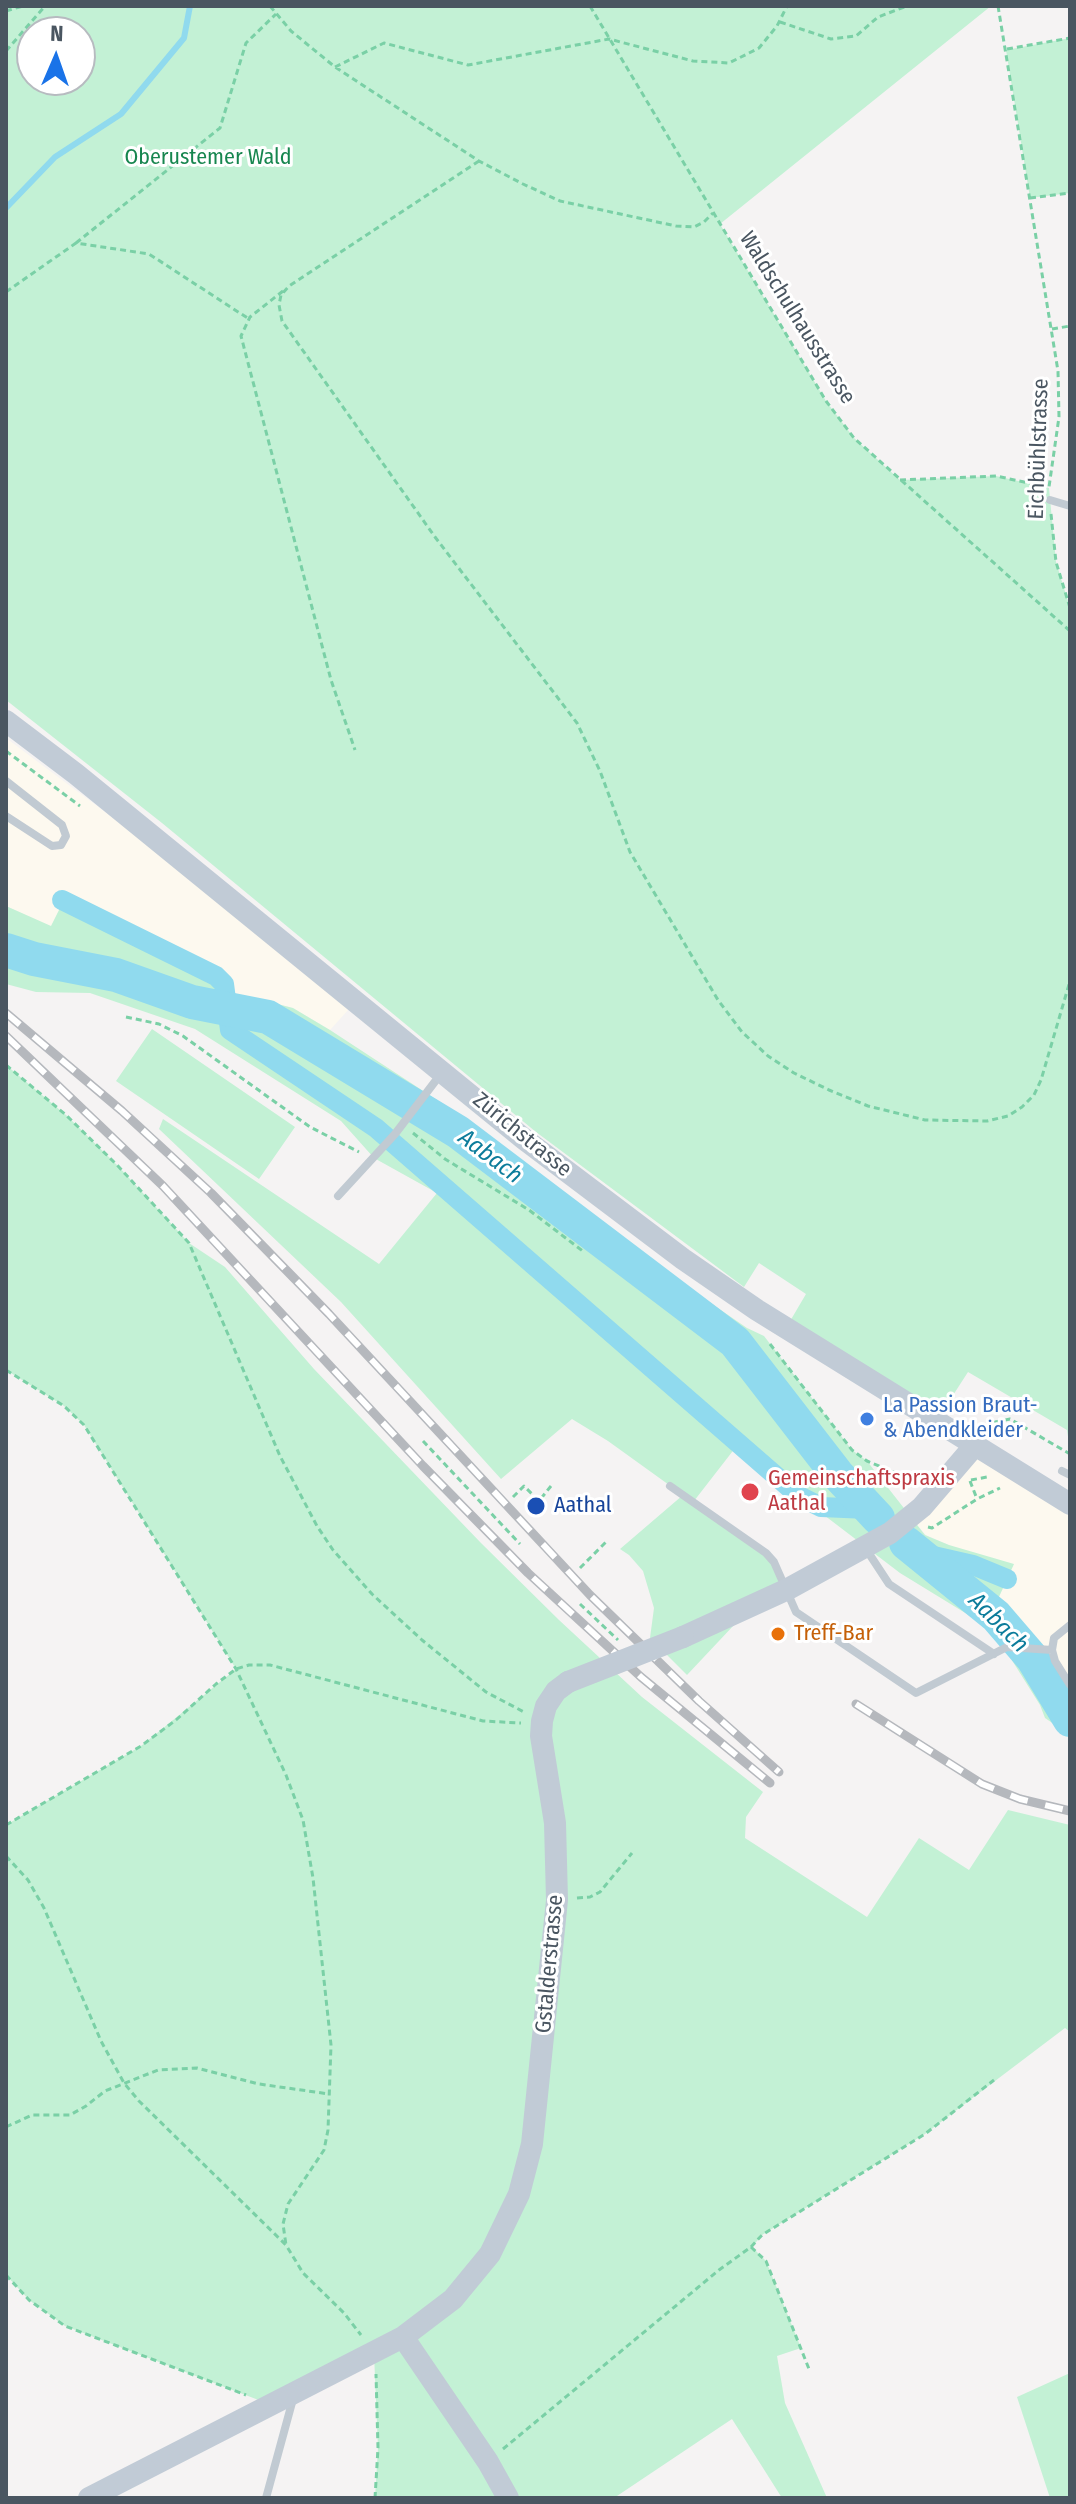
<!DOCTYPE html>
<html>
<head>
<meta charset="utf-8">
<style>
	body { margin:0 }
	#map { position:relative; width:1076px; height:2504px; overflow:hidden; background:#f5f3f3; font-family:"Fira Sans Condensed",sans-serif }
	canvas { display:block }
	.frame { position:absolute; inset:0; border:8px solid #4a5661; pointer-events:none }
	.north { position:absolute; left:16px; top:16px; width:80px; height:80px; box-sizing:border-box; background:#fff; border:2px solid #b7bbc0; border-radius:50%; rotate:2deg; font-size:22px; font-weight:700; line-height:32px; text-align:center; color:#4a5661 }
	.north::after { content:''; display:block; margin:auto; width:28px; height:36px; background:#1a73e8; clip-path:polygon(50% 0,100% 100%,50% 72%,0 100%) }
</style>
</head>
<body>
<div id="map">
<canvas width="1076" height="2504"></canvas>
<div class="frame"></div>
<div class="north">N</div>
</div>
<script>
const ctx = document.querySelector('canvas').getContext('2d');
ctx.lineJoin = 'round';
function paint(path, color) { ctx.fillStyle = color; ctx.fill(path, 'evenodd'); }
const poly = rows => new Path2D(rows.map(r => 'M' + r).join(''));
function trace(path, color, width, dash) { ctx.strokeStyle = color; ctx.lineWidth = width; ctx.lineCap = dash ? 'butt' : 'round'; ctx.setLineDash(dash || []); ctx.stroke(path); }
function write(font, color, halo, rows, align = 'center') {
  ctx.font = font + ' "Fira Sans Condensed",sans-serif'; ctx.lineWidth = 6; ctx.setLineDash([]); ctx.textBaseline = 'middle'; ctx.strokeStyle = halo; ctx.fillStyle = color; for (const [text, x, y, turn = 0] of rows) {
    ctx.save(); ctx.translate(x, y); ctx.rotate((+turn || 0) * Math.PI / 180); ctx.textAlign = isNaN(turn) ? turn : align; if (halo) ctx.strokeText(text, 0, 0); ctx.fillText(text, 0, 0); ctx.restore();
  }
}
const commercial = poly([
	[6,738,129,830,349,1009,330,1030,293,1008,262,1000,229,996,65,898,51,927,6,906],
	[976,1444,1070,1504,1070,1697,1024,1625,998,1599,1007,1579,949,1545,926,1535,911,1518]
]);
const green = poly([
	[6,6,991,6,720,224,826,401,854,438,900,480,996,476,1049,488,1056,562,1070,608,1070,1450,1067,1430,968,1372,937,1420,786,1328,806,1294,759,1263,744,1287,536,1132,162,823,6,700],
	[32,32,80,32,80,80,32,80],
	[1070,38,1070,193,1030,198,1006,50],
	[65,898,215,970,226,981,229,996,262,1000,293,1008,330,1030,463,1117,696,1293,747,1328,764,1336,852,1450,867,1461,925,1535,949,1545,1014,1564,998,1599,1024,1625,1070,1697,1070,1735,1045,1718,1040,1705,993,1630,900,1573,799,1496,739,1443,694,1501,766,1553,788,1589,750,1608,687,1675,650,1638,654,1608,643,1571,629,1555,620,1549,683,1495,608,1441,572,1419,501,1479,341,1302,159,1129,163,1119,379,1264,437,1193,374,1158,341,1121,195,1029,90,993,36,992,6,984,6,906,51,926],
	[152,1029,295,1127,259,1179,116,1081],
	[6,1065,66,1115,118,1166,189,1243,225,1267,314,1369,481,1543,559,1620,642,1697,763,1792,746,1817,745,1838,867,1917,919,1838,969,1870,1008,1810,1070,1825,1070,2032,1065,2028,925,2134,762,2235,752,2247,766,2261,801,2348,777,2356,785,2403,827,2498,782,2498,732,2419,614,2498,375,2498,378,2448,374,2354,269,2404,65,2326,29,2300,6,2275,6,1825,141,1746,236,1669,84,1425,64,1406,6,1370],
	[1070,2373,1070,2498,1050,2498,1017,2397]
]);
const stream = poly([
	[6,208,55,157,121,114,184,38,190,6]
]);
const canal = poly([
	[62,900,216,976,224,984,230,1030,376,1128,799,1496,821,1507,868,1509],
	[916,1552,973,1565,1007,1579]
]);
const river = poly([
	[6,950,34,959,116,975,192,1002,268,1017,458,1132,735,1342,837,1474,878,1518],
	[906,1543,996,1616,1033,1659,1070,1720]
]);
const path = poly([
	[270,6,291,31,335,67,479,161,523,184,560,201,676,226,694,227,704,222,713,213],
	[590,6,826,401,854,438,1070,631],
	[998,6,1058,371,1059,417,1049,487],
	[6,11,23,6],
	[780,22,831,39,856,36,878,17,907,6],
	[1007,49,1070,38],
	[6,51,45,6],
	[335,67,384,43,468,65,609,39,693,61,729,63,759,48,777,26,787,6],
	[479,161,289,286,281,295,279,305,282,321,435,537,577,723,600,771,630,852,718,1000,742,1032,768,1056,794,1073,829,1090,868,1106,925,1120,987,1121,1008,1116,1022,1107,1034,1095,1041,1080,1070,981],
	[1030,198,1070,193],
	[76,243,220,128,246,43,276,14],
	[283,291,250,317,241,336,331,680,355,750],
	[6,292,76,243,149,254,249,319],
	[1052,329,1070,326],
	[900,480,996,476,1047,487],
	[1051,514,1056,562,1070,608],
	[6,751,80,806],
	[126,1017,159,1024,183,1036,310,1127,359,1152],
	[6,1065,66,1115,118,1166,189,1243,280,1456,317,1526,333,1550,372,1594,422,1640,486,1692,524,1712],
	[413,1133,445,1159,529,1210,584,1252],
	[770,1344,852,1450,867,1461,918,1482],
	[6,1370,64,1406,84,1425,236,1669,286,1775,303,1820,313,1878,331,2045,328,2130,324,2150,288,2204,283,2224,286,2245],
	[988,1430,995,1422,1010,1419,1070,1454],
	[423,1441,520,1544],
	[971,1480,987,1477],
	[970,1481,977,1499],
	[513,1497,524,1486,539,1501,551,1486],
	[928,1527,932,1528,977,1499,1000,1488],
	[580,1568,607,1541],
	[580,1604,618,1640],
	[6,1825,141,1746,176,1720,216,1684,236,1669,249,1665,270,1665,483,1721,521,1723],
	[6,1856,28,1880,44,1908,101,2041,124,2083,139,2101,286,2245,303,2273,344,2313,361,2335],
	[577,1898,590,1897,600,1892,632,1853],
	[6,2127,32,2115,70,2115,86,2106,105,2091,158,2070,197,2068,259,2084,329,2094],
	[751,2247,766,2261,809,2369],
	[6,2275,29,2300,65,2326,246,2395],
	[503,2449,719,2270,751,2247,762,2235,925,2134,994,2080],
	[375,2498,378,2448,376,2374]
]);
const lane = poly([
	[1050,500,1070,506],
	[6,781,62,825,66,836,61,845,52,846,6,816],
	[338,1196,395,1134,440,1075],
	[1062,1471,1070,1475],
	[670,1486,766,1553,774,1562,796,1612,916,1693,1007,1647,1052,1650],
	[866,1549,889,1584,994,1654],
	[1070,1625,1054,1638,1052,1650,1055,1661,1070,1685],
	[266,2498,293,2399]
]);
const secondary = poly([
	[6,721,76,774,524,1139,683,1259,757,1310,1070,1504],
	[683,1637,788,1589,890,1533,922,1507,976,1444],
	[403,2337,488,2462,508,2498],
	[89,2498,403,2337,453,2299,490,2254,519,2194,532,2144,557,1900,555,1823,541,1736,542,1721,546,1706,556,1691,568,1682]
]);
const rail = poly([
	[6,1013,122,1111,211,1193,329,1314,590,1595,699,1701,779,1772],
	[6,1036,163,1186,423,1466,528,1573,641,1677,770,1783],
	[856,1704,982,1784,1020,1799,1070,1811]
]);
const secondaryBridge = poly([
	[568,1682,683,1637]
]);
const markers = [
	[867,1419,8,"#3f7fe0"],
	[750,1492,10,"#e0444e"],
	[536,1506,10,"#1a4fb4"],
	[778,1634,8,"#e8710a"]
];
const parkNames = [
	["Oberustemer Wald",208,158]
];
const streetNames = [
	["Waldschulhausstrasse",797,318,58],
	["Eichbühlstrasse",1039,449,-88],
	["Zürichstrasse",522,1135,39],
	["Gstalderstrasse",550,1964,-85]
];
const shopNames = [
	["La Passion Braut-",883,1406],
	["& Abendkleider",883,1431]
];
const healthNames = [
	["Gemeinschaftspraxis",768,1479],
	["Aathal",768,1504]
];
const transitNames = [
	["Aathal",554,1506]
];
const foodNames = [
	["Treff-Bar",794,1634]
];
const waterNames = [
	["Aabach",490,1157,37],
	["Aabach",998,1623,45]
];
paint(commercial, '#fdf9ef');
paint(green, '#c3f1d5');
trace(stream, '#90daee', 6);
trace(canal, '#90daee', 20);
trace(river, '#90daee', 34);
trace(path, '#7ad0a6', 3, [6, 4]);
trace(lane, '#c1cad2', 8);
trace(secondary, '#c1cbd6', 22);
trace(rail, '#b5b8bd', 9);
trace(rail, '#fff', 6, [18]);
trace(secondaryBridge, '#c1cbd6', 22);
for (const [x, y, r, color] of markers) { const dot = new Path2D(); dot.arc(x, y, r, 0, 2 * Math.PI); ctx.fillStyle = color; ctx.fill(dot); trace(dot, '#fff', 3); }
write('22px', '#17864f', '#fff', parkNames);
write('22px', '#4a5661', '#fff', streetNames);
write('22px', '#366cbe', '#fff', shopNames, 'left');
write('22px', '#be3a42', '#fff', healthNames, 'left');
write('22px', '#164399', '#fff', transitNames, 'left');
write('22px', '#c56008', '#fff', foodNames, 'left');
write('italic 24px', '#0c7c9b', '#fff', waterNames);
</script>
</body>
</html>
